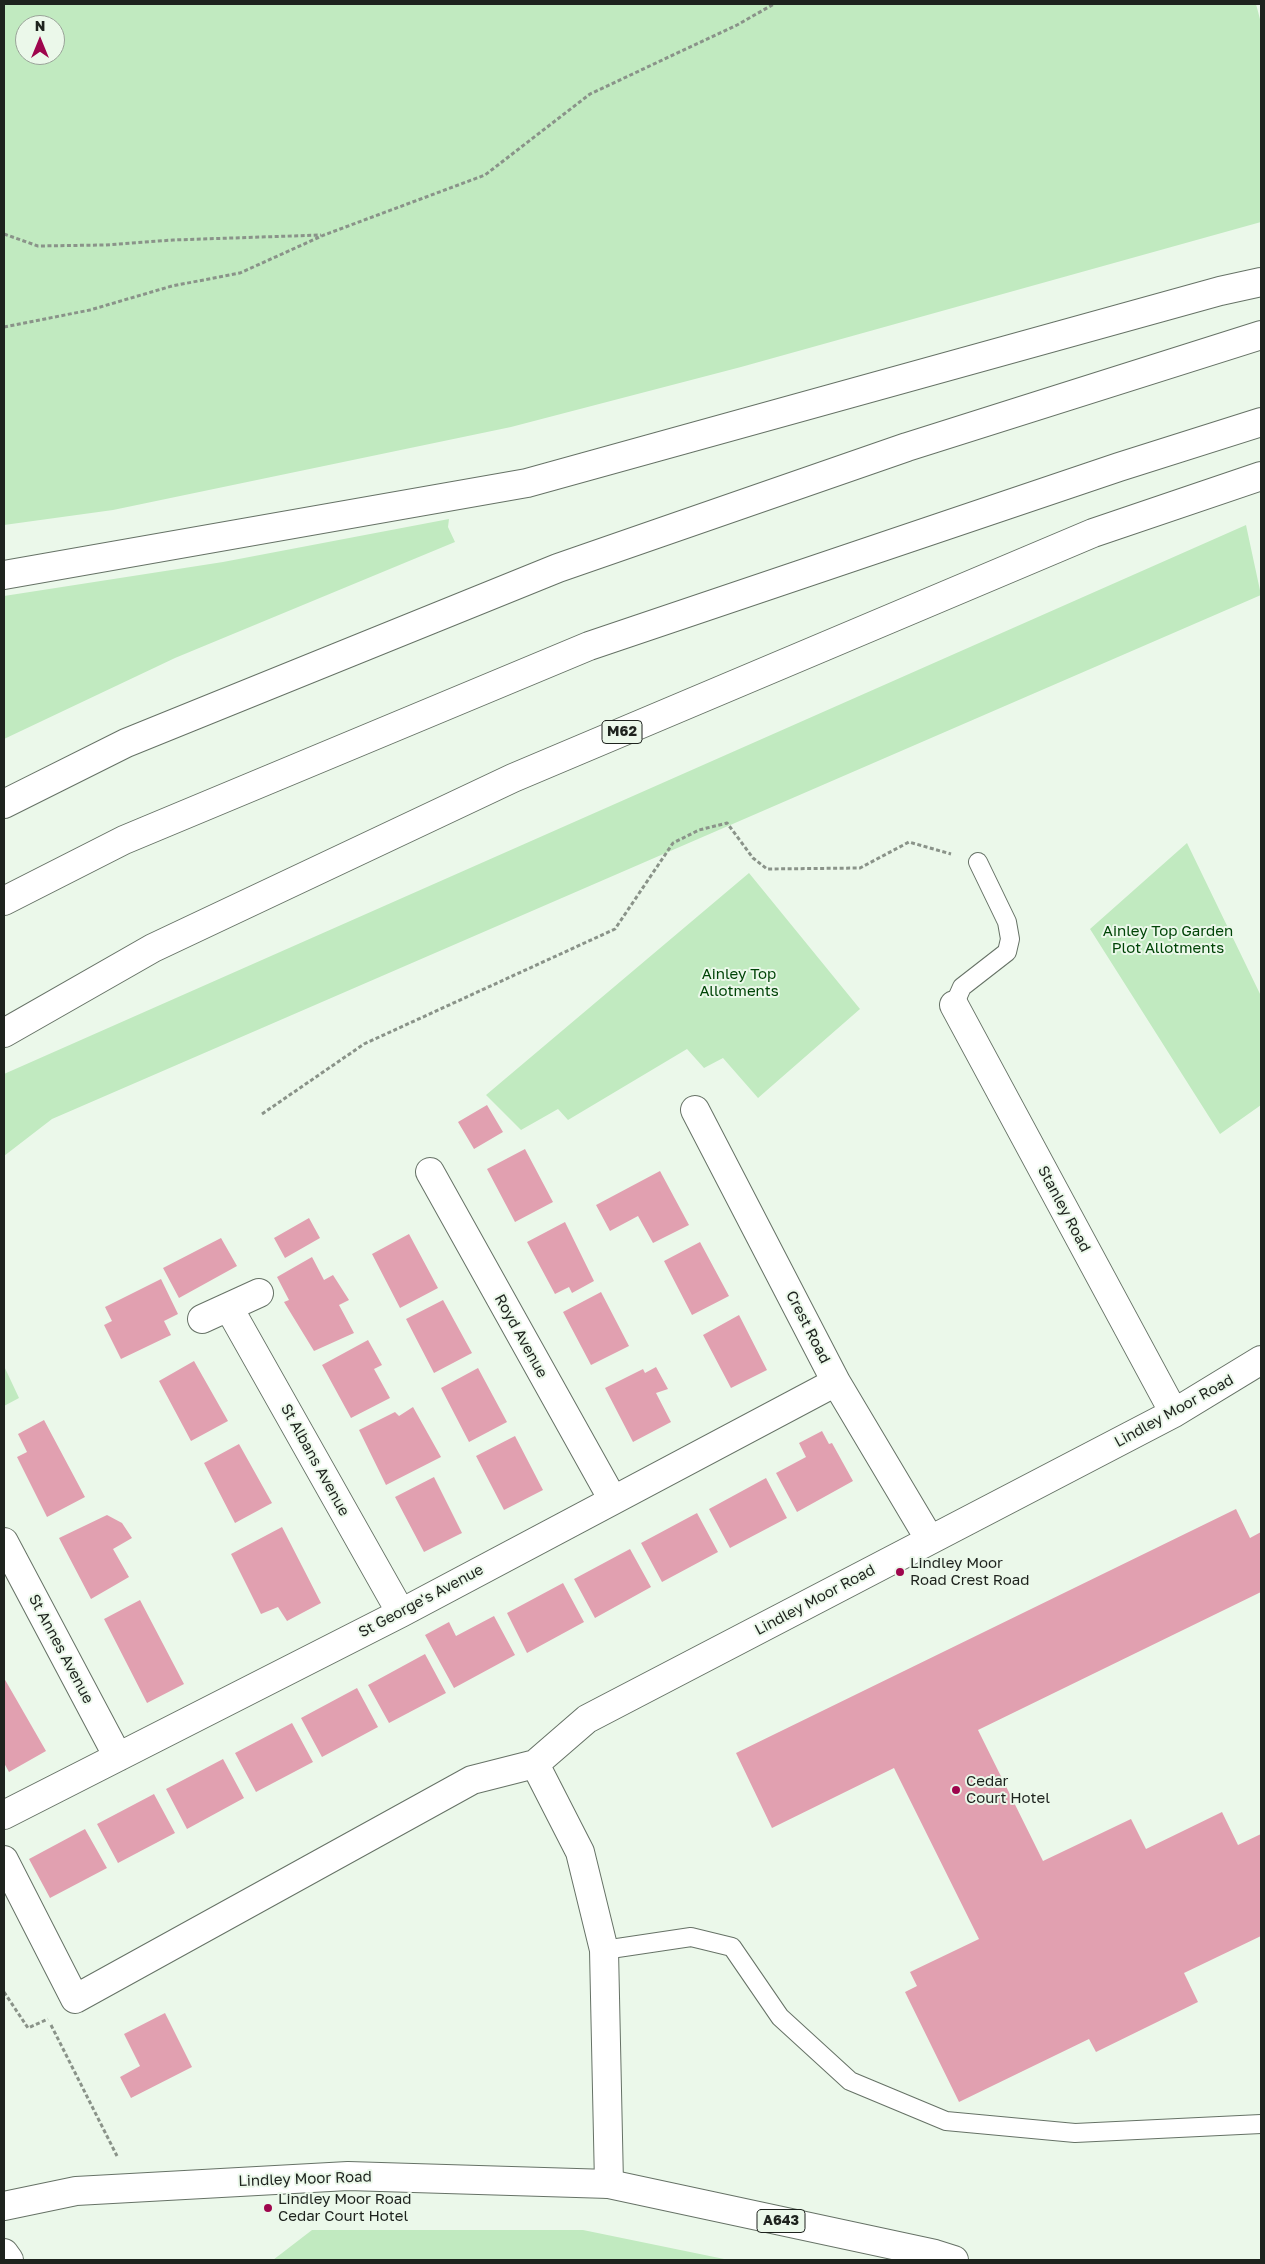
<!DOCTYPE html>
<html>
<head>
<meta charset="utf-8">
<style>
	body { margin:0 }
	#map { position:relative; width:1265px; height:2264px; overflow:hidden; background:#ebf8ea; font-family:"Golos Text",sans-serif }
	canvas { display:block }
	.frame { position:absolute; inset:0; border:5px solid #1e231e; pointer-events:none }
	.north { position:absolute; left:15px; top:15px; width:50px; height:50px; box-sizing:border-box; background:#ebf8ea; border:1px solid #99a398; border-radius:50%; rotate:0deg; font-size:14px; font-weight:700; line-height:20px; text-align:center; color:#1e231e }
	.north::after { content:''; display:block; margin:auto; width:18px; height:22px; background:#9e064d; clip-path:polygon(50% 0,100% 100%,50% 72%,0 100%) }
</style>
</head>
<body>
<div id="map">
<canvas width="1265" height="2264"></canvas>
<div class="frame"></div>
<div class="north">N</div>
</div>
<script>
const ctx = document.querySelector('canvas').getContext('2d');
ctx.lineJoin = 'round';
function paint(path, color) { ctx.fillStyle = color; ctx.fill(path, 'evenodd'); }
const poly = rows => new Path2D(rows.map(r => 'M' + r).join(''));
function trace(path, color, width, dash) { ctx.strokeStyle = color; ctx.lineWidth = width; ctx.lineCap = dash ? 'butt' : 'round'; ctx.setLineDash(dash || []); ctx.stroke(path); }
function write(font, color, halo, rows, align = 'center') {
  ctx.font = font + ' "Golos Text",sans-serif'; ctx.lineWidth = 4; ctx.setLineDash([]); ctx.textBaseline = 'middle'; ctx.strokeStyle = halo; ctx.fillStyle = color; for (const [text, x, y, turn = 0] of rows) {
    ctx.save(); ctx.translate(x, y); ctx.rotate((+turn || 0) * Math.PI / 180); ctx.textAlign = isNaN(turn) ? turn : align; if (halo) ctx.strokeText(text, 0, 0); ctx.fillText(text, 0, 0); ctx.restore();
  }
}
const green = poly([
	[4,4,1256,4,1261,23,1261,222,741,367,511,427,113,510,4,525],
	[25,25,55,25,55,55,25,55],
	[449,519,448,527,455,542,175,658,4,739,4,596,223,562],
	[1246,525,1261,595,52,1119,4,1156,4,1074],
	[1187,843,1261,996,1261,1105,1220,1134,1090,929],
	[749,873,860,1009,758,1098,723,1058,704,1068,687,1049,568,1120,558,1109,521,1130,486,1095],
	[4,1366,19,1398,4,1406],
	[312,2230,583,2230,729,2260,273,2260]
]);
const building = poly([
	[487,1105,503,1132,474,1149,458,1122],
	[525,1149,553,1202,515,1222,487,1169],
	[660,1171,689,1225,653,1243,638,1216,610,1231,596,1205],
	[309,1218,320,1238,285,1258,274,1238],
	[565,1222,594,1281,572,1293,569,1287,555,1294,527,1242],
	[409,1234,438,1288,400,1308,372,1254],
	[221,1238,237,1266,179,1298,163,1268],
	[700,1242,729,1296,692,1315,664,1261],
	[312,1257,324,1280,333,1275,349,1300,339,1305,354,1333,314,1351,284,1302,289,1300,277,1277],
	[161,1279,178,1314,164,1321,171,1335,121,1359,104,1325,112,1321,105,1307],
	[601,1292,629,1346,591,1365,563,1312],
	[443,1300,472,1353,434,1373,406,1319],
	[739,1315,767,1370,731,1388,703,1335],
	[368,1340,382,1365,374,1369,390,1398,351,1418,322,1365],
	[194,1361,228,1421,191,1441,159,1381],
	[656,1367,668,1389,656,1393,671,1422,633,1442,605,1388,643,1369,645,1373],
	[478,1368,507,1422,469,1442,441,1388],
	[413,1407,441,1457,386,1485,359,1430,395,1412,399,1416],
	[44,1420,85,1497,47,1517,17,1457,27,1452,18,1434],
	[822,1431,829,1444,832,1443,853,1481,797,1512,776,1473,806,1457,799,1443],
	[515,1436,543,1490,504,1510,476,1456],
	[239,1444,272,1503,235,1523,204,1463],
	[434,1477,462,1533,424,1552,395,1497],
	[766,1478,787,1518,730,1548,709,1509],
	[1236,1509,1250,1538,1261,1532,1261,1592,978,1730,1043,1861,1131,1819,1146,1849,1222,1812,1238,1845,1261,1834,1261,1936,1184,1973,1198,2002,1096,2052,1089,2039,959,2102,905,1992,917,1986,910,1972,979,1939,894,1768,772,1828,736,1753],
	[697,1513,718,1552,662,1582,641,1543],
	[107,1515,122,1523,132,1538,113,1549,129,1577,91,1599,59,1538],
	[282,1527,321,1603,287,1621,278,1607,261,1614,231,1554],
	[630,1549,651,1587,595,1618,574,1579],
	[563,1583,584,1622,527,1653,507,1613],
	[140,1600,184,1684,147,1703,104,1619],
	[494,1616,515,1655,454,1688,425,1635,449,1622,456,1636],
	[425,1654,446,1693,389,1723,368,1685],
	[4,1678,46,1751,9,1772,4,1763],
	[357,1688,378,1727,322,1757,301,1718],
	[292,1723,313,1762,256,1792,235,1753],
	[223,1759,244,1798,187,1829,166,1789],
	[154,1794,175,1833,118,1863,97,1824],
	[85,1829,107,1868,50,1898,29,1859],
	[165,2013,192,2067,131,2098,120,2077,140,2066,124,2034]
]);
const path = poly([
	[4,234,38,246,105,245,173,240,321,235],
	[4,327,90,310,172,286,240,273,324,235,485,175,590,94,737,25,774,4],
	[262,1114,364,1044,615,929,673,843,699,830,727,823,753,858,767,869,860,868,909,842,951,854],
	[4,1992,28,2028,48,2019],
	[51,2025,117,2156]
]);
const lane = poly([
	[954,1005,962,987,1007,952,1010,939,1007,922,978,862],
	[604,1950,691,1937,732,1947,780,2017,850,2081,946,2121,1075,2133,1261,2124]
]);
const street = poly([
	[954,1005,1174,1413],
	[695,1110,836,1382,930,1540],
	[430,1172,613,1500],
	[229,1308,401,1613],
	[202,1319,259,1293],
	[4,1542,118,1757],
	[4,1815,401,1613,836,1382],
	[4,1860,75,1999,472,1780,535,1764],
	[609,2184,604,1950,580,1852,535,1764,587,1719,1174,1413,1261,1360]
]);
const primary = poly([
	[4,2206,76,2191,348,2176,609,2184,935,2254,954,2260]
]);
const highway = poly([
	[4,575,527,483,1220,291,1261,282],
	[4,804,126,743,558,568,907,447,1261,335],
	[4,901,124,840,589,646,1119,467,1261,422],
	[4,1033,153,948,513,778,1093,533,1261,476],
	[4,2253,9,2260]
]);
const markers = [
	[900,1572,5,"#9e064d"],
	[956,1790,5,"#9e064d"],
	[268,2208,5,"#9e064d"]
];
const shields = [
	[622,732,40],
	[781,2221,48]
];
const shieldNames = [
	["M62",622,732],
	["A643",781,2221]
];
const parkNames = [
	["Ainley Top Garden",1168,931],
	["Plot Allotments",1168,948],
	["Ainley Top",739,974],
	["Allotments",739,991]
];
const streetNames = [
	["Stanley Road",1064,1209,62],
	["Crest Road",808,1327,63],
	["Royd Avenue",521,1336,61],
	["Lindley Moor Road",1174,1411,-29],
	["St Albans Avenue",315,1460,61],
	["Lindley Moor Road",815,1600,-28],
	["St George's Avenue",421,1601,-28],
	["St Annes Avenue",61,1649,62],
	["Lindley Moor Road",305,2179,-2]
];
const poiNames = [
	["Lindley Moor",910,1563],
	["Road Crest Road",910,1580],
	["Cedar",966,1781],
	["Court Hotel",966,1798],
	["Lindley Moor Road",278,2199],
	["Cedar Court Hotel",278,2216]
];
paint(green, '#c1eac0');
paint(building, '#e1a0b0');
trace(lane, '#667266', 20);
trace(street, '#667266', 30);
trace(primary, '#667266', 30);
trace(highway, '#667266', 30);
trace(path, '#8a9389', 3, [4, 2.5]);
trace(lane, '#fff', 18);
trace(street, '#fff', 28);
trace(primary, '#fff', 28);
trace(highway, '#fff', 28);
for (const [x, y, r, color] of markers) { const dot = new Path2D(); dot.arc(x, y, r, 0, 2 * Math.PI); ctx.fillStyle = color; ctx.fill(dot); trace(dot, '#ebf8ea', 2); }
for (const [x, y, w] of shields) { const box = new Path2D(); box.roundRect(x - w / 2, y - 11.5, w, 23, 4); ctx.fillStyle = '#ebf8ea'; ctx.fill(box); trace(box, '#1e231e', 1); }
write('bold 14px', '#1e231e', null, shieldNames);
write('15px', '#004407', '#ebf8ea', parkNames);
write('15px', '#1e231e', '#ebf8ea', streetNames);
write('15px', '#1e231e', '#ebf8ea', poiNames, 'left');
</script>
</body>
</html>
